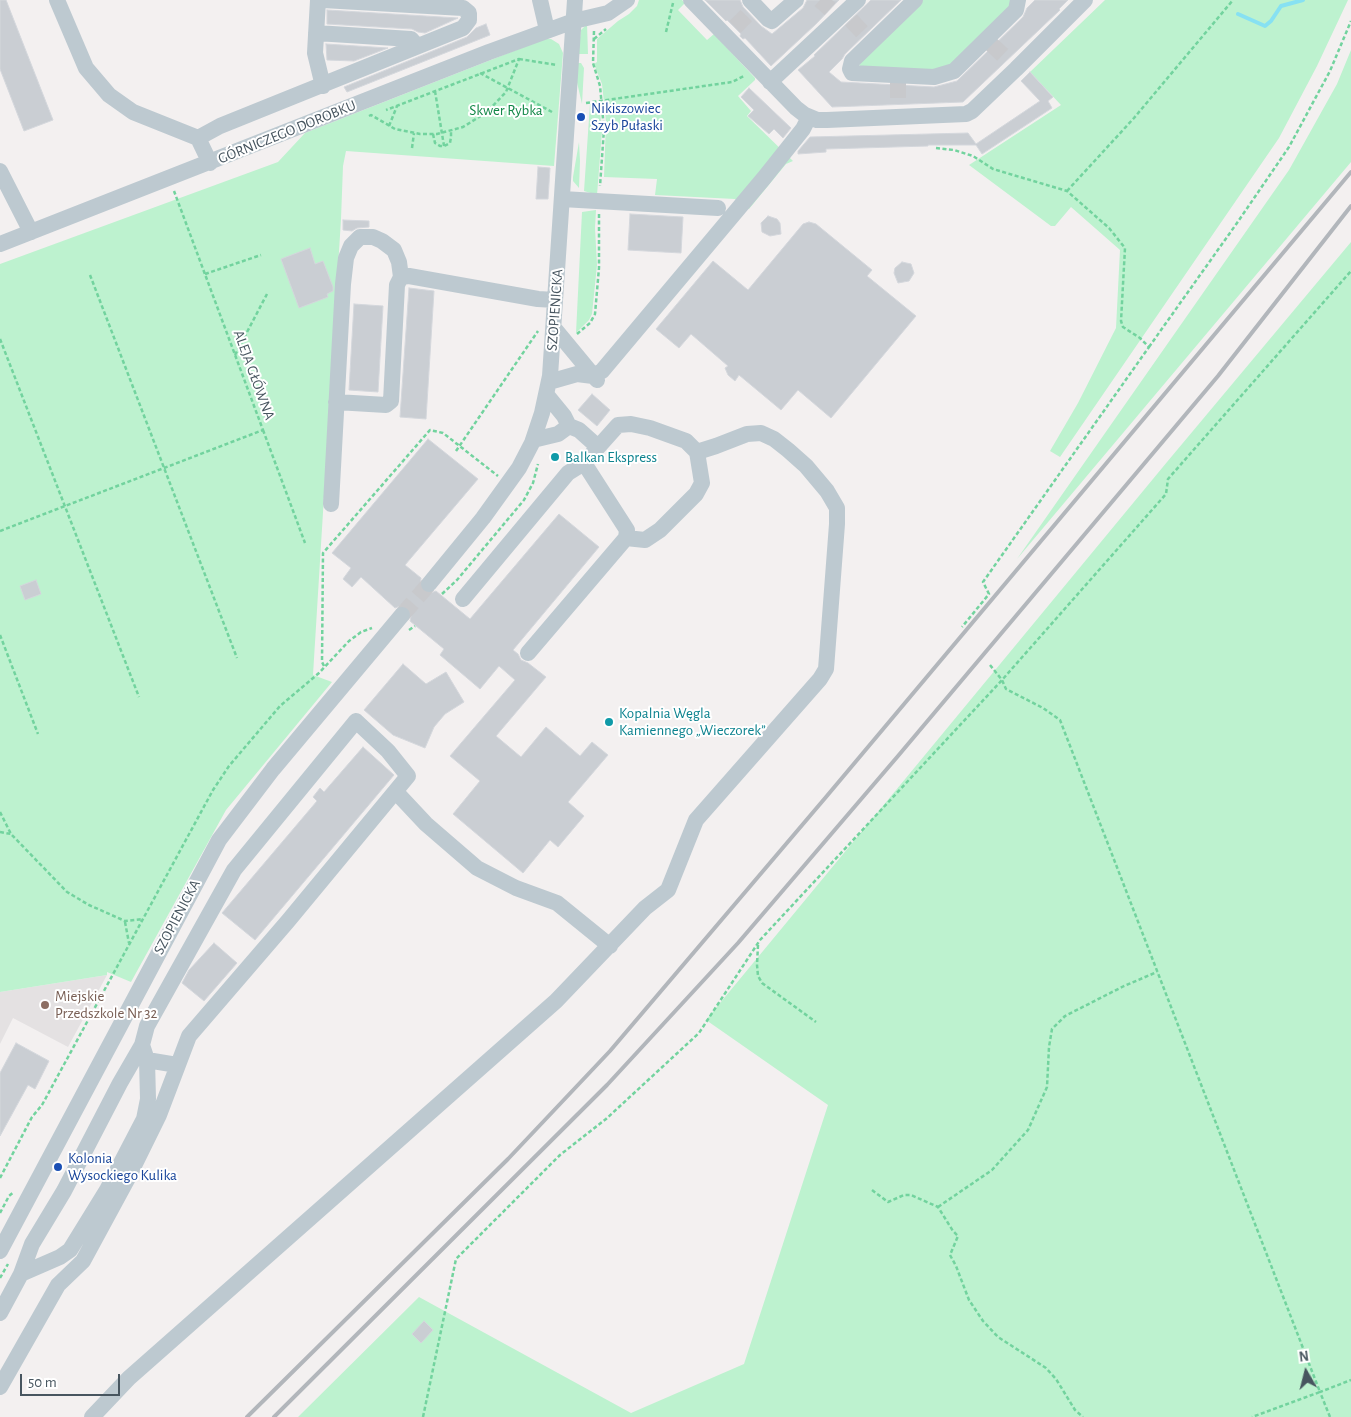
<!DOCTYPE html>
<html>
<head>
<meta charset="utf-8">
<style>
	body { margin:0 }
	#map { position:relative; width:1351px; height:1417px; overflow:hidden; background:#f3f0f0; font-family:"Alegreya Sans",sans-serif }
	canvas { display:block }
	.north { position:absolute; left:1281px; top:1347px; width:50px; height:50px; -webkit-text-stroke:4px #fff; paint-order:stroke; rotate:352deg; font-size:14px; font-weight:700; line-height:20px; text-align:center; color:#47555f }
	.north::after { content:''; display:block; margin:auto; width:18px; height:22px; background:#47555f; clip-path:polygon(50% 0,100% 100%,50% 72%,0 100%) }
	.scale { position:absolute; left:20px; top:1374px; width:100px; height:22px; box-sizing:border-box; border:2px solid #47555f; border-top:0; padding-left:6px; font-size:15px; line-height:18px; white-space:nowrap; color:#47555f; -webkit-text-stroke:4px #fff; paint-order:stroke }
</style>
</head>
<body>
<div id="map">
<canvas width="1351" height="1417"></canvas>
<div class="north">N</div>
<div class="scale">50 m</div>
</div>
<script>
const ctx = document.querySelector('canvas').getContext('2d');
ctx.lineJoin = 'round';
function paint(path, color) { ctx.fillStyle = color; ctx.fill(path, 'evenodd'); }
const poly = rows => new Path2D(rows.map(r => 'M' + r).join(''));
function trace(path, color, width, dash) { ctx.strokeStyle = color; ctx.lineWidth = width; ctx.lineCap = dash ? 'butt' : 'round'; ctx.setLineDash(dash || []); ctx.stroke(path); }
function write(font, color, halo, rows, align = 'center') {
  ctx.font = font + ' "Alegreya Sans",sans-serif'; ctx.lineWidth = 4; ctx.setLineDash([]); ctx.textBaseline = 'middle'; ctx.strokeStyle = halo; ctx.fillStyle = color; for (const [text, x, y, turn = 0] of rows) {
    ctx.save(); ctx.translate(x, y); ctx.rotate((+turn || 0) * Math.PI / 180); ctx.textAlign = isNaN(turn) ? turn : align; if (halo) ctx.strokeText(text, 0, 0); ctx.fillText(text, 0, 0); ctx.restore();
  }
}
const education = poly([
	[107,975,68,1047,13,1018,0,1044,0,992]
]);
const green = poly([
	[639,0,682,0,685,3,678,10,707,40,714,34,755,78,755,80,738,96,751,111,747,116,793,161,786,164,749,209,735,199,655,195,657,179,604,177,606,121,602,84,594,64,597,62,597,39,618,21,629,14,637,6],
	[922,0,1014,0,1014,2,948,71,860,68,859,63],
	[1105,0,1348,0,1317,66,1279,138,1060,457,1050,451,1078,403,1116,328,1120,250,1071,207,1055,226,1051,226,969,165,1061,105,1030,72],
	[587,24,588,54,578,54,581,30],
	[544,39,551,39,559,44,563,53,554,166,346,151,343,166,341,219,313,675,332,682,226,810,131,982,107,972,107,975,0,992,0,264,278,162,305,133],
	[1351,50,1351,162,1017,559,1289,170,1337,84],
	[577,63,581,63,584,68,582,104,576,78],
	[599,103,602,131,597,195,584,191,590,104],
	[579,142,580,161,579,188,573,181,573,177],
	[596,210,595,228,597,265,592,314,589,320,576,333,582,212],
	[1351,242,1351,1417,298,1417,419,1297,631,1413,744,1364,828,1105,706,1020,1167,462]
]);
const stream = poly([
	[1238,14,1265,26,1271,21,1281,6,1303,0]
]);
const building = poly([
	[0,0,6,0,53,120,24,131,0,69,0,0],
	[705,0,740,0,743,7,761,26,772,34,803,8,807,0,839,0,816,24,771,66,745,38,743,39,740,36,741,34,727,20,726,21,705,0],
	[871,0,901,0,845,54,842,59,829,72,841,82,934,87,957,81,1023,17,1027,8,1035,0,1068,0,1059,9,1060,10,963,102,832,107,798,70,815,56,814,55,871,0],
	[327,10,458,18,425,33,418,32,412,29,327,24,327,10],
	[486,24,490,35,347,92,344,87,467,37,476,28,486,24],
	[326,44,388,48,354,61,327,60,326,44],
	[1030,72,1053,97,1048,101,1052,108,982,154,976,145,928,145,928,146,826,149,826,152,798,154,798,151,810,137,968,133,976,144,1040,101,1021,81,1030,72],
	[749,88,791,128,783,138,774,129,769,134,748,116,754,110,741,97,749,88],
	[538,167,550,168,548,199,536,199,538,167],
	[630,214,683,217,681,253,628,250,630,214],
	[768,216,777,219,780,223,781,234,770,236,762,232,761,223,768,216],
	[343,220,369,221,369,227,357,228,352,231,343,230,343,220],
	[809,222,816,224,872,270,867,276,916,316,831,418,798,390,781,410,739,375,735,381,728,375,725,368,728,366,691,334,679,348,656,329,713,261,748,290,803,224,809,222],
	[310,248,315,264,323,261,333,287,333,291,327,294,328,297,299,308,281,259,310,248],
	[902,262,911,264,914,273,909,281,898,283,894,273,895,268,902,262],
	[409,288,434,291,426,419,400,417,409,288],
	[354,304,383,306,378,392,349,390,354,304],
	[592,394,610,410,597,426,578,410,592,394],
	[428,439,478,479,405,565,421,578,420,587,423,592,428,594,436,591,470,619,559,514,599,547,513,650,518,654,521,660,528,663,546,677,496,736,521,757,546,727,580,756,592,742,608,755,568,802,584,816,558,847,550,840,523,873,453,814,480,781,450,756,515,680,499,666,480,689,440,655,444,649,410,621,412,612,408,607,403,605,395,608,361,577,352,587,343,579,351,568,332,553,428,439],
	[36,580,41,594,25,600,20,586,36,580],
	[403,664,426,684,446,672,464,702,445,714,434,727,425,748,393,735,364,710,403,664],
	[363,747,394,775,255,940,222,913,317,801,313,797,320,788,324,792,363,747],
	[214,943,237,963,204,1001,182,983,189,970,214,943],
	[16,1043,49,1061,35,1089,28,1085,0,1136,0,1073,16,1043],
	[424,1321,433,1330,421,1343,412,1334,424,1321]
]);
const minorTunnel = poly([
	[820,0,830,9],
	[851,20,867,37],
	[735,27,750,12],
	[991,44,1007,59],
	[898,82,898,105],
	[402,615,429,584]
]);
const path = poly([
	[594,31,593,63,600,86,604,129,600,186],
	[666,32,673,3],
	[594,39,606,29],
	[519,59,557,65],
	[480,73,552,112],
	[435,91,444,146],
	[586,103,732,82,744,76],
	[369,116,371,115,395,129,420,134,437,134,463,127,487,112,506,92,519,59,386,110],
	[389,126,397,106],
	[433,134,435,143,440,146,444,146,450,143,451,137,451,131],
	[412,148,414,133],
	[936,148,954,150,973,156,993,169,1067,191,1109,228,1125,248,1121,321,1123,327,1140,338,1149,347,983,582,989,594,962,627],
	[1067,191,1134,118,1233,0],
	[205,274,261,255],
	[90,275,237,658],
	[577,334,590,323,595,314,599,268,599,214],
	[0,339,139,697],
	[1149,347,1237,223,1289,147,1330,71,1351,21],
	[235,355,267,294],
	[263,430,305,543],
	[456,451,538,331],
	[0,531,263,430,174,191],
	[442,594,457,580,524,500,533,483,538,464],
	[409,630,415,626],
	[0,635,38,734],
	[990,665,1002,680,1006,689,1043,708,1060,720,1320,1392,1252,1417],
	[324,666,322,662,323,553,430,430,443,433,498,476],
	[0,812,11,834,67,892,89,905,125,921,143,919],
	[0,832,11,834],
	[125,922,129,943],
	[758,945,757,965,758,976,762,983,816,1022],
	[0,1178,32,1117,42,1105,213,790,229,766,280,706,319,673,349,641,361,632,372,628],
	[872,1190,888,1202,904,1195,911,1195,938,1207,953,1231,958,1236,950,1255,956,1266,969,1300,983,1321,998,1337,1046,1368,1056,1379,1075,1410,1083,1417],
	[938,1207,992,1170,1028,1130,1047,1087,1049,1047,1052,1029,1065,1016,1124,986,1157,972],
	[0,1213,9,1196,14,1192],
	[0,1278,8,1264],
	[423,1417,456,1259,560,1155,606,1119,699,1033,760,940,1002,680,1166,494,1168,479,1351,271],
	[1330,1417,1320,1392,1351,1380]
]);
const minor = poly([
	[57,0,86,68,109,95,133,112,198,138,210,163],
	[318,0,315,53,323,86],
	[540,0,547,30],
	[691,0,796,108,805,115,817,120,827,120,966,114,972,111,1016,69,1085,0],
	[750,0,768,19,772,21,796,0],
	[915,0,852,61,850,69,852,73,934,77,954,71,1016,10,1018,0],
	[316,33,411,39,417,46],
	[770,82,858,0],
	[198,138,220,126,463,28,469,20,469,13,463,8,323,0],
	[0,171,31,232],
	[562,199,718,208],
	[0,244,489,52,574,21,608,13,627,0],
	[554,328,597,380],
	[549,382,577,374,593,376,602,371,764,178,803,129,809,117],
	[546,394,564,416,569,426,579,430,598,447],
	[336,402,386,405,391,401,397,285,401,277,409,276,538,299,555,300],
	[533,440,558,434,569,426],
	[331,504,343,284,346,258,351,246,360,237,373,237,382,241,394,250,399,262,401,277],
	[429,584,483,518,519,468,532,443,542,413,550,376,575,0],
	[463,599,568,473,584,463],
	[528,653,626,538,627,530,584,463,618,425,631,424,650,428,686,441,697,452,702,483,696,494,660,530,645,540,626,538],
	[396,792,426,824,477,868,516,888,557,903,610,946],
	[147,1060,177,1065],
	[0,1251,219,840,273,769,402,615],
	[21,1274,32,1244,64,1191,120,1083,142,1045],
	[0,1313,21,1274,60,1257,70,1250,107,1190,144,1119,148,1099,147,1060,142,1045,147,1026,234,870,356,721,388,751,408,776,288,921,189,1036,159,1115,128,1178,83,1261,58,1285,0,1387],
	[92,1417,129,1378,556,1001,645,908,668,890,696,820,820,679,826,669,837,524,837,508,827,491,806,466,788,450,774,439,761,433,747,434,716,446,697,452]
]);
const rail = poly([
	[247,1417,508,1159,610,1051,826,797,1351,172],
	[274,1417,607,1085,738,943,898,756,1218,376,1351,206]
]);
const markers = [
	[581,117,5,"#1a4fb4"],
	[555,457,5,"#0f9aa8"],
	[609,722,5,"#0f9aa8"],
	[45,1005,5,"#8d6e63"],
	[58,1167,5,"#1a4fb4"]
];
const transitNames = [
	["Nikiszowiec",591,108],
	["Szyb Pułaski",591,125],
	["Kolonia",68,1158],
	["Wysockiego Kulika",68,1175]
];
const parkNames = [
	["Skwer Rybka",506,110]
];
const streetNames = [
	["GÓRNICZEGO DOROBKU",287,132,-22],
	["SZOPIENICKA",555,310,-86],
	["ALEJA GŁÓWNA",254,375,70],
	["SZOPIENICKA",177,917,-62]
];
const cultureNames = [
	["Balkan Ekspress",565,457],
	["Kopalnia Węgla",619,713],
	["Kamiennego „Wieczorek”",619,730]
];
const educationNames = [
	["Miejskie",55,996],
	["Przedszkole Nr 32",55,1013]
];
paint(education, '#e4e1e2');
paint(green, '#bdf2cf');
trace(stream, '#87e1f2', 4);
paint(building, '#caced3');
trace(building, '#d4d7dc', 1);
trace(minorTunnel, '#c8c9cc', 16, [16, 8]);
trace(path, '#72d39e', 2.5, [4, 2.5]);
trace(minor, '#bdc9d0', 16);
trace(rail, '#b2b6bb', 4);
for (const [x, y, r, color] of markers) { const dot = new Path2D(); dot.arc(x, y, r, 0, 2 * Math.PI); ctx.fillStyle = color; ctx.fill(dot); trace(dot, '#fff', 2); }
write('15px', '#164399', '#fff', transitNames, 'left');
write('15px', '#118746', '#fff', parkNames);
write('15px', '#47555f', '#fff', streetNames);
write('15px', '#0d838f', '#fff', cultureNames, 'left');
write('15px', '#785e54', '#fff', educationNames, 'left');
</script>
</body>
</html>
